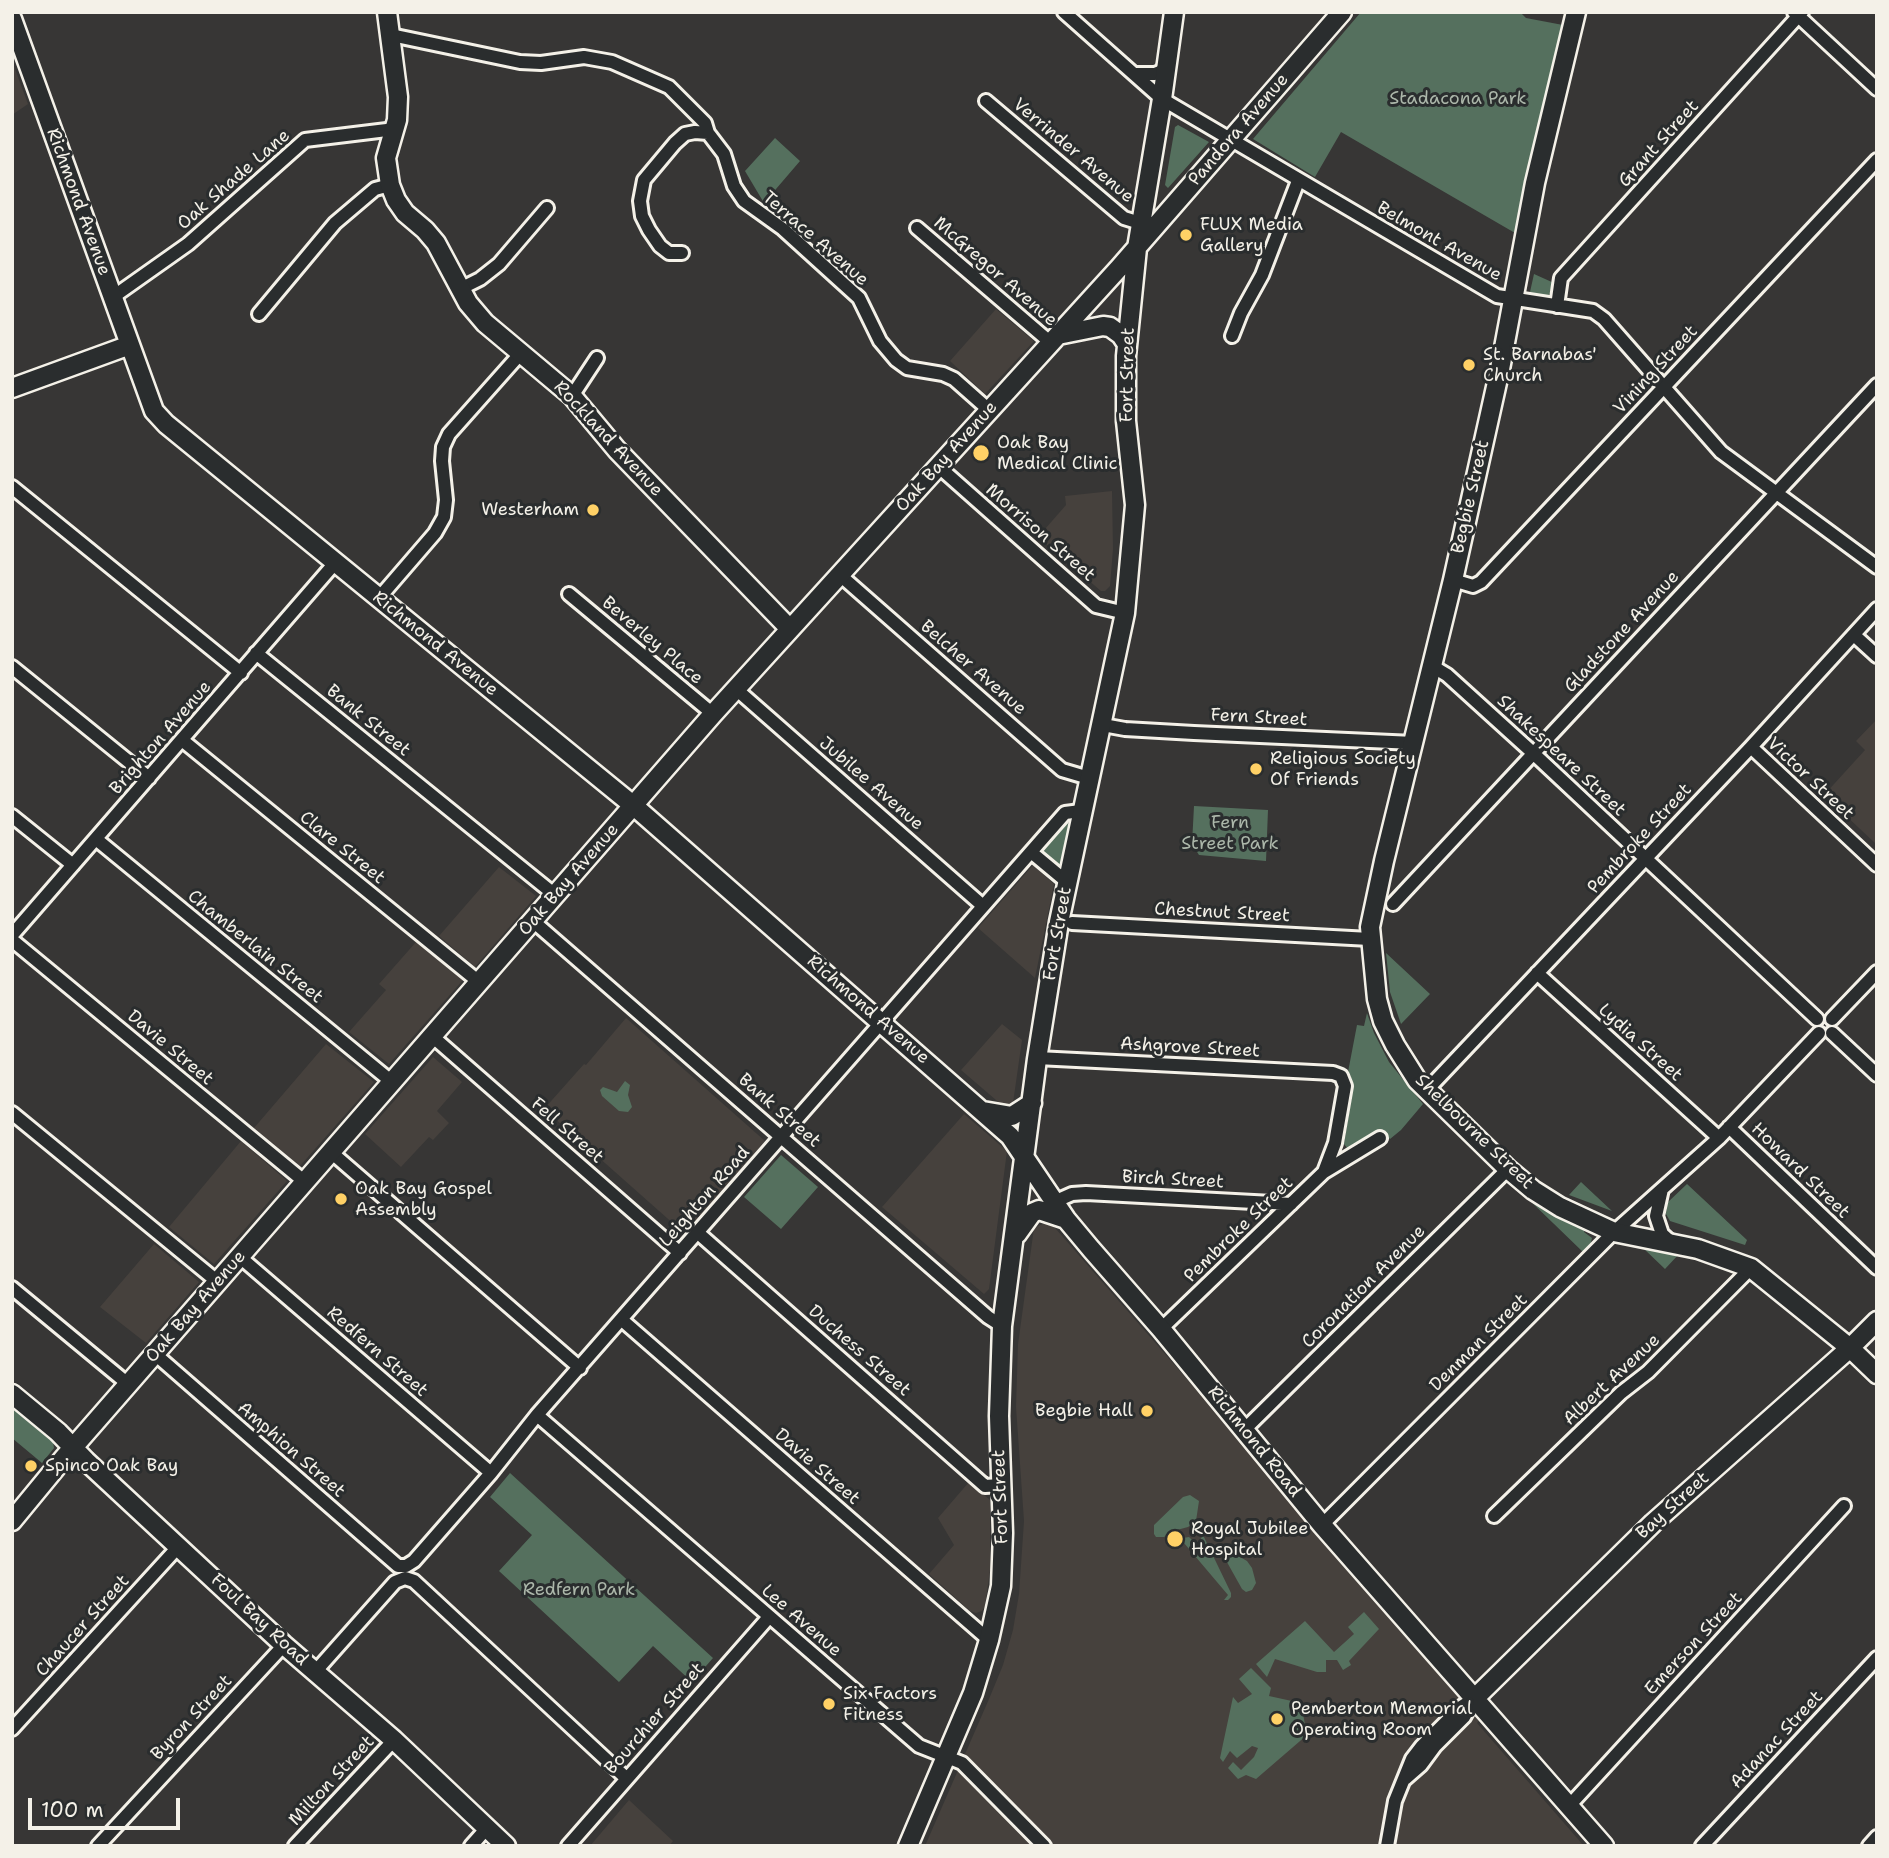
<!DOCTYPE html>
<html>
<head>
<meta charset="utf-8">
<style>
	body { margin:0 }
	#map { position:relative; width:1889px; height:1858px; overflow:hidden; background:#373635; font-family:"Shantell Sans",sans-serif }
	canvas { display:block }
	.frame { position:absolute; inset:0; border:14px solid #f4f1e8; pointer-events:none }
	.scale { position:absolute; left:28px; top:1798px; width:152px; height:32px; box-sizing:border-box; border:4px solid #f4f1e8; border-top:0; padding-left:9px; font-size:21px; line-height:24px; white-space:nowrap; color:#f4f1e8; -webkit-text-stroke:5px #2a2d2e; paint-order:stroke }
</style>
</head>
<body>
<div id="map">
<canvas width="1889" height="1858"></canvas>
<div class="frame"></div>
<div class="scale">100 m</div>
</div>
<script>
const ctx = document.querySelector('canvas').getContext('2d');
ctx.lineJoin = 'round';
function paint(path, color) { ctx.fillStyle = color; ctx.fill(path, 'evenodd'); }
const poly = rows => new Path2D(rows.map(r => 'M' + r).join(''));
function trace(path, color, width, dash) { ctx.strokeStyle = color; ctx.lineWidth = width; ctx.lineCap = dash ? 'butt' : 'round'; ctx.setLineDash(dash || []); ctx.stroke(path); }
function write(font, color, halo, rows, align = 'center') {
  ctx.font = font + ' "Shantell Sans",sans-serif'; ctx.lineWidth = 6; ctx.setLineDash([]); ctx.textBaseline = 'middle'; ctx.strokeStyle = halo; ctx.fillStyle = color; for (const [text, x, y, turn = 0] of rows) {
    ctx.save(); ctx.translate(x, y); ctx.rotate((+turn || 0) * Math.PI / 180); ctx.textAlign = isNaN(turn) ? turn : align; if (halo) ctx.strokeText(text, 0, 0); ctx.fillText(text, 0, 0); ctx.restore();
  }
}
const built = poly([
	[12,61,28,104,12,115],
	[996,309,1034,341,985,394,950,361],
	[1112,491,1113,549,1110,586,1105,591,1101,591,1038,537,1066,505,1065,496],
	[1877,719,1877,845,1824,795,1865,750,1856,741],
	[1033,865,1054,884,1035,978,978,928],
	[499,867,536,896,475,967,439,936],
	[416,942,463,980,389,1064,349,1032,386,990,379,984],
	[626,1018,765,1141,685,1234,544,1109,584,1064,586,1065],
	[1002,1024,1022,1040,1013,1103,1009,1108,1003,1106,961,1070],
	[326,1044,374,1082,300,1166,254,1128],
	[433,1057,462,1082,437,1111,449,1123,433,1140,429,1137,401,1167,365,1134],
	[964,1114,1007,1151,989,1289,984,1294,882,1207],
	[241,1141,287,1181,214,1264,169,1227],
	[1049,1221,1482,1717,1477,1723,1584,1846,925,1846,989,1699,1003,1665,1013,1630,1019,1594,1024,1521,1016,1407,1018,1344,1034,1228],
	[154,1244,199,1282,146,1343,100,1307],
	[969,1482,990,1500,990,1570,985,1606,982,1611,976,1613,970,1611,929,1574,954,1545,938,1518],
	[629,1800,673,1841,669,1846,590,1846]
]);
const green = poly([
	[1361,12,1520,12,1526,18,1563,25,1515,233,1341,132,1315,177,1253,139],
	[1178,125,1209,142,1168,188,1165,185,1175,127],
	[775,138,800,161,764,203,745,171],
	[1534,274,1554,283,1549,295,1536,296,1530,292],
	[1194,806,1268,810,1266,861,1199,855,1192,844],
	[1064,821,1070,824,1061,868,1040,849],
	[1386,953,1430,994,1401,1024,1390,992],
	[1367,1013,1374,1033,1389,1062,1423,1104,1401,1130,1390,1139,1382,1130,1348,1149,1344,1144,1352,1095,1350,1088,1351,1077,1348,1072,1357,1025,1364,1026],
	[625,1081,630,1085,628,1095,632,1107,628,1112,619,1111,602,1096,600,1090,603,1087,617,1092],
	[781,1155,818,1187,781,1229,744,1197],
	[1581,1182,1612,1211,1569,1195],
	[1687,1184,1747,1240,1745,1245,1670,1221,1666,1214,1667,1203],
	[1522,1193,1547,1211,1585,1229,1584,1232,1592,1238,1590,1247,1584,1253],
	[1642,1247,1661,1251,1679,1254,1665,1269],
	[12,1409,30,1420,53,1442,54,1448,42,1463,12,1438],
	[510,1473,713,1658,692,1682,653,1646,619,1682,499,1571,532,1535,490,1497],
	[1190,1495,1199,1501,1196,1521,1188,1527,1173,1531,1164,1537,1156,1537,1154,1534,1154,1525,1183,1497],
	[1203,1535,1231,1593,1231,1597,1228,1600,1224,1600,1228,1595,1184,1543,1177,1542,1177,1539,1189,1537,1193,1541,1199,1542],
	[1228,1550,1247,1561,1252,1568,1256,1583,1252,1590,1246,1592,1242,1589,1223,1555],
	[1364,1612,1379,1629,1349,1661,1351,1665,1343,1670,1337,1660,1326,1660,1326,1672,1317,1672,1275,1659,1267,1677,1256,1664,1305,1621,1334,1652,1354,1634,1348,1627],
	[1251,1668,1271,1688,1269,1696,1301,1703,1307,1735,1256,1779,1246,1775,1238,1779,1228,1768,1233,1762,1241,1770,1254,1757,1258,1748,1252,1746,1237,1758,1230,1751,1223,1762,1220,1758,1233,1697,1238,1703,1252,1694,1239,1679]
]);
const street = poly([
	[1064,12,1162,99,1497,296,1593,311,1604,319,1721,452,1877,567],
	[1794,12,1877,89],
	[391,35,520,62,541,63,584,57,612,62,669,87,705,123,708,133,724,154,734,186,744,201,783,229,859,298,880,341,896,360,907,368,943,374,954,379,989,410],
	[1135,74,1155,74,1162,71,1166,63],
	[986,101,1124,218,1140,223],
	[917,228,1051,343],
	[682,253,669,253,660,246,649,230,642,216,640,201,644,180,675,143,685,134,695,132,708,133],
	[460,289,480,279,499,264,547,208],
	[113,297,188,244,305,140,395,129],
	[1557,306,1561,278,1802,12],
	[259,314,335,223,375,189,390,185],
	[1232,336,1241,313,1262,275,1298,181],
	[572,396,597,358],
	[938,466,1096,606,1125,613],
	[12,487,241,673],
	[840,575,1062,770,1089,778],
	[1453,580,1473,586,1481,582,1877,160],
	[569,594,713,714],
	[379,598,435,533,444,517,446,500,442,461,443,447,449,434,521,353],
	[1854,635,1877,656],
	[256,653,555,895],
	[1432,666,1447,675,1533,753,1817,1019],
	[12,667,149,778],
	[736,689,983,906],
	[1103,725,1125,729,1194,733,1414,743],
	[182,740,479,982],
	[1751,747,1877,865],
	[12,816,73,865],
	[96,839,392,1082],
	[1031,852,1067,882],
	[1393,904,1877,385],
	[533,921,988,1317,1002,1326],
	[1072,923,1370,939],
	[12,935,335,563],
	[12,940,305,1182],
	[1537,973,1719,1138],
	[1832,1019,1877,972],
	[1832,1033,1877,1075],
	[432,1036,680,1253],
	[1037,1058,1333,1073,1341,1076,1345,1086,1335,1143,1324,1172],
	[1426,1091,1751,747,1877,609],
	[12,1113,218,1282],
	[1729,1127,1877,1268],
	[331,1152,580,1368],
	[1662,1189,1656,1216,1662,1234,1673,1244],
	[1054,1202,1072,1194,1086,1193,1291,1204],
	[697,1232,985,1486,1001,1485],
	[240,1257,491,1473],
	[12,1288,128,1384],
	[622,1320,989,1640],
	[1161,1329,1324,1172,1380,1138],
	[155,1354,398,1566,406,1566,414,1561,491,1473,537,1415,1065,813,1081,811],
	[537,1415,919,1746,962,1763,1044,1846],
	[1244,1430,1508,1169],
	[1494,1516,1621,1393,1648,1372,1751,1268],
	[1322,1525,1614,1232,1719,1138,1819,1033],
	[315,1672,395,1582,405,1578,414,1581,626,1778],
	[12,1729,179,1546],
	[1405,1779,1421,1765,1435,1746,1464,1717,1473,1701],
	[1569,1806,1844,1506],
	[98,1846,284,1645],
	[295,1846,394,1740],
	[471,1846,487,1828],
	[568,1846,769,1617],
	[1387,1846,1395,1801,1412,1759,1422,1746,1461,1707,1475,1698],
	[1702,1846,1877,1658],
	[1869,1846,1877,1837]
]);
const secondary = poly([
	[387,12,398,97,397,120,386,158,390,185,396,200,405,213,425,230,436,243,468,303,485,323,572,396,617,450,790,629],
	[1576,12,1535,183,1500,369,1453,580,1384,861,1370,927,1377,999,1383,1021,1395,1045,1417,1080,1508,1169,1533,1190,1560,1207,1614,1232,1698,1249,1751,1268,1850,1348,1877,1374],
	[12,19,154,411,166,424,634,806,1010,1136,1066,1219,1091,1249,1161,1329,1322,1525,1604,1846],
	[1058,335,1103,326,1110,327,1121,335,1127,344],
	[12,388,130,345],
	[983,1111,1012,1116,1032,1103],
	[1017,1234,1032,1213,1039,1210,1066,1219],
	[12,1394,58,1432,86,1461,284,1645,394,1740,506,1846],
	[12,1521,63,1459,713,714,1119,268,1342,12],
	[1475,1698,1653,1523,1850,1348,1877,1321],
	[908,1846,973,1693,989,1640,1001,1586,1003,1533,999,1416,1002,1326,1037,1059,1059,922,1125,613,1135,505,1126,421,1126,356,1137,248,1162,99,1174,12]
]);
const markers = [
	[1186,235,7,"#ffd166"],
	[1469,365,7,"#ffd166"],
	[981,453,9,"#ffd166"],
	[593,510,7,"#ffd166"],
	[1256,769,7,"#ffd166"],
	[341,1199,7,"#ffd166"],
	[1147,1411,7,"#ffd166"],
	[31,1466,7,"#ffd166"],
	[1175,1539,9,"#ffd166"],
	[829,1704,7,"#ffd166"],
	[1277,1719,7,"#ffd166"]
];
const parkNames = [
	["Stadacona Park",1458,99],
	["Fern",1230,823],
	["Street Park",1230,844],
	["Redfern Park",579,1590]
];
const streetNames = [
	["Pandora Avenue",1239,130,-49],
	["Grant Street",1659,144,-48],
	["Verrinder Avenue",1073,151,40],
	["Oak Shade Lane",234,180,-41],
	["Richmond Avenue",78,202,70],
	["Terrace Avenue",815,239,41],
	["Belmont Avenue",1439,242,30],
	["McGregor Avenue",995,272,41],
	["Vining Street",1656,370,-47],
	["Fort Street",1128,375,-89],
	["Rockland Avenue",608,439,47],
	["Oak Bay Avenue",947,457,-48],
	["Begbie Street",1471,497,-77],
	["Morrison Street",1040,533,41],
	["Gladstone Avenue",1622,632,-47],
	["Beverley Place",652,641,40],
	["Richmond Avenue",435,644,39],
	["Belcher Avenue",973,668,41],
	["Fern Street",1259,718,3],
	["Bank Street",368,721,39],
	["Brighton Avenue",161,738,-49],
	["Shakespeare Street",1561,756,43],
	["Victor Street",1810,779,43],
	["Jubilee Avenue",871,784,41],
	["Pembroke Street",1640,839,-47],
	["Clare Street",342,848,39],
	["Oak Bay Avenue",569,880,-49],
	["Chestnut Street",1222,913,3],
	["Fort Street",1058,934,-80],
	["Chamberlain Street",255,947,39],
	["Richmond Avenue",868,1010,41],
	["Lydia Street",1640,1043,42],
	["Davie Street",170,1048,40],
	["Ashgrove Street",1190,1048,3],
	["Bank Street",779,1111,41],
	["Fell Street",567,1131,41],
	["Shelbourne Street",1474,1132,44],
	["Howard Street",1800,1171,44],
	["Birch Street",1173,1180,3],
	["Leighton Road",705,1197,-49],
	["Pembroke Street",1239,1230,-44],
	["Coronation Avenue",1364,1287,-45],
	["Oak Bay Avenue",196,1307,-49],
	["Denman Street",1479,1343,-45],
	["Duchess Street",859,1351,41],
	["Redfern Street",377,1352,41],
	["Albert Avenue",1612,1380,-43],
	["Richmond Road",1254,1442,51],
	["Amphion Street",291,1450,41],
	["Davie Street",817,1467,41],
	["Fort Street",1001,1497,-92],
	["Bay Street",1673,1506,-42],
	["Foul Bay Road",259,1620,43],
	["Lee Avenue",801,1621,41],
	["Chaucer Street",83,1626,-48],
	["Emerson Street",1694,1644,-47],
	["Byron Street",192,1718,-47],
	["Bourchier Street",655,1719,-49],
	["Adanac Street",1777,1740,-47],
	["Milton Street",332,1781,-47]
];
const poiNames = [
	["FLUX Media",1200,225],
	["Gallery",1200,246],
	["St. Barnabas'",1483,355],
	["Church",1483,376],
	["Oak Bay",997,443],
	["Medical Clinic",997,464],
	["Westerham",579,510,"right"],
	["Religious Society",1270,759],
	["Of Friends",1270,780],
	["Oak Bay Gospel",355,1189],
	["Assembly",355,1210],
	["Begbie Hall",1133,1411,"right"],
	["Spinco Oak Bay",45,1466],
	["Royal Jubilee",1191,1529],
	["Hospital",1191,1550],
	["Six Factors",843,1694],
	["Fitness",843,1715],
	["Pemberton Memorial",1291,1709],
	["Operating Room",1291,1730]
];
paint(built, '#46413d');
paint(green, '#55705e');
trace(street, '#f4f1e8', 18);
trace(secondary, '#f4f1e8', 23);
trace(street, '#2a2d2e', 12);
trace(secondary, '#2a2d2e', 18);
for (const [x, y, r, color] of markers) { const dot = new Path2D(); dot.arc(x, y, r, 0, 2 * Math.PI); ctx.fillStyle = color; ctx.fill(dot); trace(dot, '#2a2d2e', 2.5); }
write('18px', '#acb7aa', '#2a2d2e', parkNames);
write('18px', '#f4f1e8', '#2a2d2e', streetNames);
write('18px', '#f4f1e8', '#2a2d2e', poiNames, 'left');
</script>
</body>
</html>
